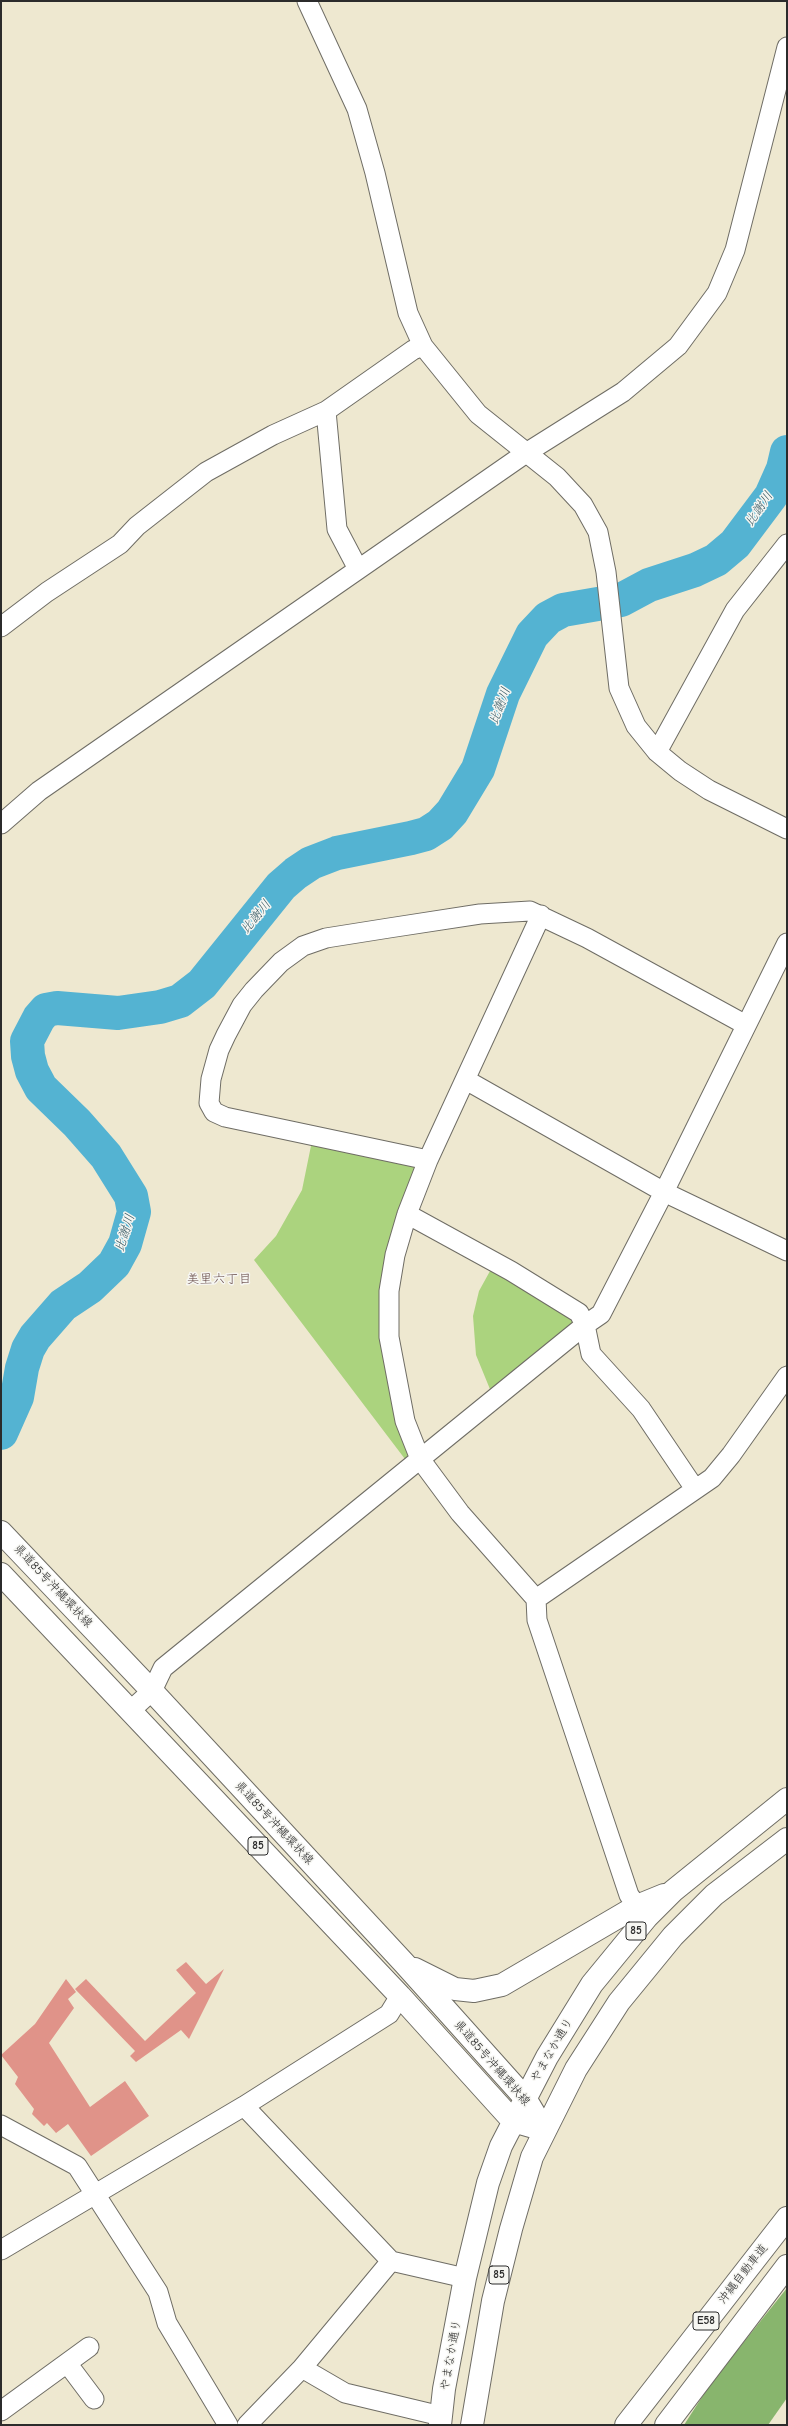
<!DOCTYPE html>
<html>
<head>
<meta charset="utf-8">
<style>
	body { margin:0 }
	#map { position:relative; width:788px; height:2426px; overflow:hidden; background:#eee8d0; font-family:"Comic Neue",sans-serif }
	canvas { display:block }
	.frame { position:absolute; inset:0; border:2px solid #2b2b2b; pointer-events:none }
</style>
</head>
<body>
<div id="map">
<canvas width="788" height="2426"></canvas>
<div class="frame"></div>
</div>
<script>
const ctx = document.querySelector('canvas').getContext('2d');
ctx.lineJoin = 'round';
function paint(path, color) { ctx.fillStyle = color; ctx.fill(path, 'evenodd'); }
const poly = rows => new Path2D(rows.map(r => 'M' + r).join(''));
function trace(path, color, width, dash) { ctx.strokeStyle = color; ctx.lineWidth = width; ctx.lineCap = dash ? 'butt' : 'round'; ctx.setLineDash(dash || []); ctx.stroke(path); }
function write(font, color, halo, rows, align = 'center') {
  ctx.font = font + ' "Comic Neue","Klee One",sans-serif'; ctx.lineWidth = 3; ctx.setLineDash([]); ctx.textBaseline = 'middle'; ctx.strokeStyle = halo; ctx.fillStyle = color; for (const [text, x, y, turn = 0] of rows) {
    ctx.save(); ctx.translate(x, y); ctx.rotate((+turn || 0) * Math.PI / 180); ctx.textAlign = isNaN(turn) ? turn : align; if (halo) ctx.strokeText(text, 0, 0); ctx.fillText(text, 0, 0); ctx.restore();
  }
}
const green = poly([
	[313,1136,428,1160,389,1291,411,1467,254,1260,276,1236,302,1190],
	[495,1262,585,1325,494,1399,476,1355,473,1316,479,1291]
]);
const forest = poly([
	[787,2288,787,2398,768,2425,684,2425,711,2383]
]);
const river = poly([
	[1,1433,17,1397,22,1368,28,1349,35,1337,63,1305,90,1287,114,1264,125,1244,134,1212,131,1196,106,1156,77,1123,41,1088,32,1071,28,1056,27,1041,39,1018,46,1010,57,1008,118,1013,160,1007,180,1001,202,984,281,886,296,873,311,863,337,853,411,838,426,834,440,825,452,812,478,769,503,694,532,635,548,618,563,610,621,600,649,585,695,570,716,560,735,544,771,496,783,469,787,452]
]);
const building = poly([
	[186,1962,206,1984,224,1969,189,2039,181,2030,136,2062,130,2056,135,2051,75,1989,86,1979,145,2041,196,1993,176,1970],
	[66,1979,76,1992,68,1999,74,2008,49,2043,90,2107,125,2081,149,2116,91,2156,68,2124,56,2133,47,2123,44,2126,32,2114,34,2109,15,2084,18,2077,1,2055,35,2024]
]);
const minor = poly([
	[307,1,357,109,375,173,408,313,423,346,478,414,557,477,583,505,598,532,606,572,619,688,636,726,657,752,680,771,709,790,787,829],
	[326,411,337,529,358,569],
	[1,627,47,592,120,544,137,526,206,472,273,435,326,411,413,350,423,346],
	[657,752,735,610,787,544],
	[1,824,39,791,526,453,623,392,678,346,717,293,735,250,787,47],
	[541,915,428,1160,407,1214,395,1255,389,1291,389,1337,405,1421,420,1459,460,1513,536,1599,537,1620,629,1895,637,1906],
	[466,1080,664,1192,787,1251],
	[428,1160,225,1117,214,1112,209,1103,211,1079,219,1050,226,1035,242,1005,254,990,281,962,303,946,326,938,389,928,480,914,530,911,587,938,746,1025],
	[407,1214,511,1271,579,1313,585,1325,591,1354,641,1409,695,1489],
	[536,1599,712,1478,731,1455,787,1376],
	[130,1711,152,1691,163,1668,585,1325,601,1314,664,1192,787,943],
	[244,2106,391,2261,465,2278],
	[1,2125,77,2166,158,2292,167,2323,228,2425],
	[1,2250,244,2106,389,2014,400,1996],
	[67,2363,94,2399],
	[302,2368,345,2393,441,2416],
	[1,2411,89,2347],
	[247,2425,302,2368,391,2261]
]);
const major = poly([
	[1,1532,152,1691,404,1963,525,2098,544,2130],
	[1,1574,400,1996,513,2121,544,2130],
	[415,1969,455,1989,474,1991,502,1985,637,1906,664,1895],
	[440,2425,444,2389,465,2278,488,2183,501,2146,547,2057,592,1984,647,1917,673,1891,787,1799],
	[472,2425,493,2301,511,2229,532,2157,576,2069,619,2002,673,1936,714,1895,787,1839]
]);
const highway = poly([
	[626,2425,787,2218],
	[666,2425,787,2266]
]);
const shields = [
	[258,1846,20],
	[636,1931,20],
	[499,2275,20],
	[706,2321,26]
];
const shieldNames = [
	["85",258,1846],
	["85",636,1931],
	["85",499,2275],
	["E58",706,2321]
];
const streetNames = [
	["県道85号沖縄環状線",53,1586,47],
	["県道85号沖縄環状線",274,1823,47],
	["やまなか通り",552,2050,-60],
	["県道85号沖縄環状線",492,2063,49],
	["沖縄自動車道",743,2274,-52],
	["やまなか通り",451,2355,-80]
];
const waterNames = [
	["比謝川",759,509,-56],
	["比謝川",500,706,-70],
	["比謝川",256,917,-51],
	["比謝川",125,1233,-73]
];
const neighbourhoodNames = [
	["美里六丁目",219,1279]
];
paint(green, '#abd37e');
paint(forest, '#88b56d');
trace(river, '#54b3d2', 34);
paint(building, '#e09389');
trace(minor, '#6f6d65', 21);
trace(major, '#6f6d65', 24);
trace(highway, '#6f6d65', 24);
trace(minor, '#fff', 19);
trace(major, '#fff', 22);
trace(highway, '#fff', 22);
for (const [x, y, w] of shields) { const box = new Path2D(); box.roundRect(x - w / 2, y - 9, w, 18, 3); ctx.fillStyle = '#f6f6f2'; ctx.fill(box); trace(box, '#2b2b2b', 1); }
write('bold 11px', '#2b2b2b', null, shieldNames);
write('12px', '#2b2b2b', '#f6f6f2', streetNames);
write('italic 13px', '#395b65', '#f6f6f2', waterNames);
write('13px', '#6a4f4c', '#f6f6f2', neighbourhoodNames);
</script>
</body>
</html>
